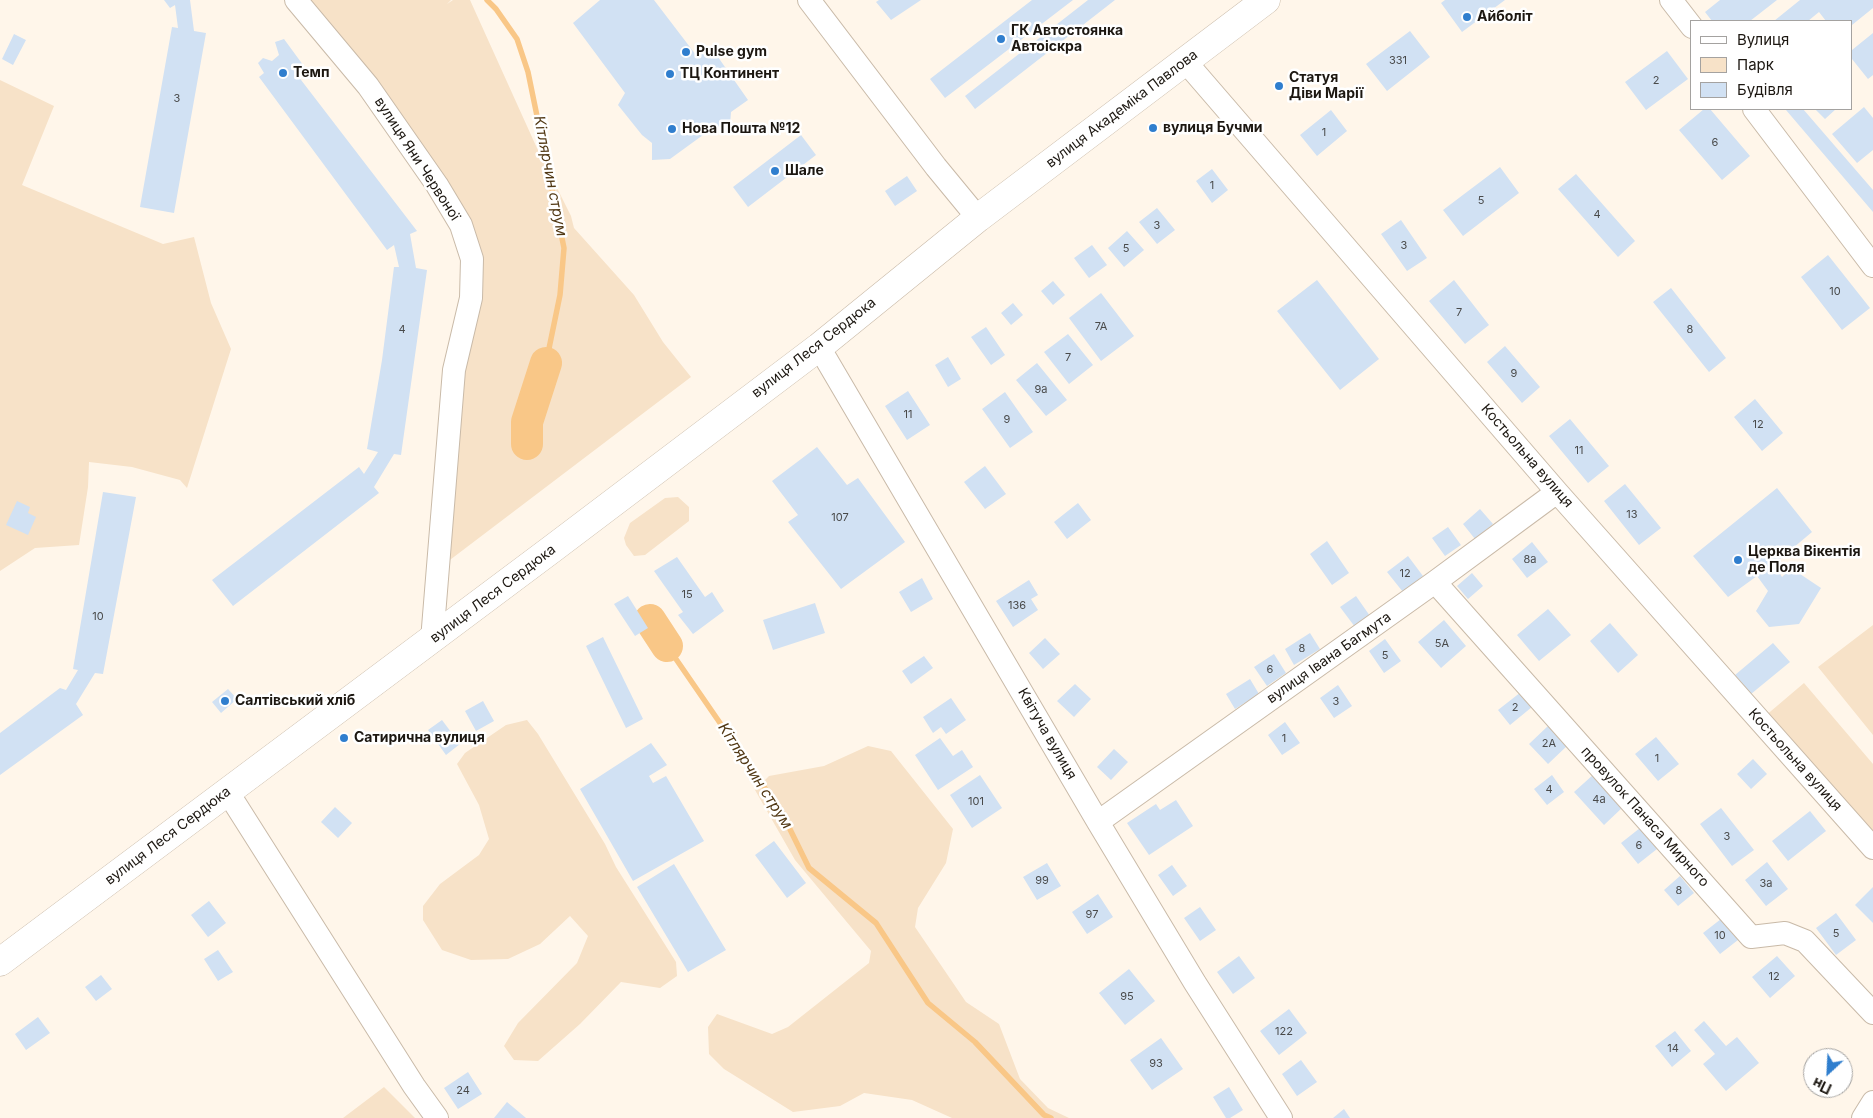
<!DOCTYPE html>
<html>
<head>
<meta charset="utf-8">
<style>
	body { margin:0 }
	#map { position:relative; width:1873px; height:1118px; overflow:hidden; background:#fff6ea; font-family:Inter,sans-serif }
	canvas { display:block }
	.legend { position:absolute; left:1690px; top:20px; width:162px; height:90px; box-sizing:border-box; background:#fff; border:1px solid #a4a2a0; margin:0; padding:6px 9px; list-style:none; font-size:15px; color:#1c1711 }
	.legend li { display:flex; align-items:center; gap:10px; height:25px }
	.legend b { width:25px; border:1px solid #a4a2a0 }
	.north { position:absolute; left:1803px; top:1048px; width:50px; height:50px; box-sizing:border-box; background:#fff; border:1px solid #a4a2a0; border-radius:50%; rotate:205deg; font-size:14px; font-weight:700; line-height:20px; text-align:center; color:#1c1711 }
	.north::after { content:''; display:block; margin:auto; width:18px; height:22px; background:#2f7ece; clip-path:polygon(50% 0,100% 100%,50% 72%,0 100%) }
</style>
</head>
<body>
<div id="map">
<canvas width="1873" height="1118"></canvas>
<ul class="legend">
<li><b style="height:6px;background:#fff"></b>Вулиця</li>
<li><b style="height:14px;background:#f7e2c8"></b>Парк</li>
<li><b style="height:14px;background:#d1e1f3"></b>Будівля</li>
</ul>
<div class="north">Пн</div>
</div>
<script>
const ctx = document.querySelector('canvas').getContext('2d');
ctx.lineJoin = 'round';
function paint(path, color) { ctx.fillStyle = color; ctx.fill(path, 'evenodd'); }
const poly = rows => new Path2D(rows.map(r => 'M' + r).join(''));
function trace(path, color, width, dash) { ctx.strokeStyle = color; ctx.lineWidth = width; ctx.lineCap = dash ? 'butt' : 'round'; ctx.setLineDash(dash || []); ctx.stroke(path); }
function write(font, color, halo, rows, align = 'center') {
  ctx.font = font + ' Inter,sans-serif'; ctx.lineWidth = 5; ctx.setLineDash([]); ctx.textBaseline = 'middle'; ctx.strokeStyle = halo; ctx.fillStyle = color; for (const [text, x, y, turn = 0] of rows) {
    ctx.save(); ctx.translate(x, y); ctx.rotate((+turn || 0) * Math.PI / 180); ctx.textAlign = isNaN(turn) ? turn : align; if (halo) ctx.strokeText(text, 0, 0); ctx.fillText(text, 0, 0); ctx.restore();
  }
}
const green = poly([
	[294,0,451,0,447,4,453,0,470,0,536,146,571,216,574,228,634,295,663,342,691,377,438,569,471,298,461,225],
	[0,80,54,106,22,185,163,244,194,237,211,303,231,349,187,488,180,480,132,467,89,462,88,487,79,545,35,548,0,571],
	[678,497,689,507,689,521,645,555,634,556,626,545,624,538,630,523,665,498],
	[1873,625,1873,735,1818,667],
	[1804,683,1873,764,1873,831,1764,717],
	[527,720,538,734,605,844,616,867,676,962,677,976,660,988,621,982,580,1024,538,1061,514,1060,504,1046,518,1023,577,963,588,936,570,916,540,944,508,959,471,960,442,950,423,920,423,906,440,884,479,855,489,839,479,805,457,764,465,753,506,725],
	[868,746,891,751,953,829,946,863,918,908,915,927,966,1002,999,1024,1020,1079,1048,1108,1069,1118,952,1118,912,1100,864,1093,840,1106,793,1112,724,1069,709,1054,708,1027,717,1014,772,1034,788,1027,869,963,871,951,795,860,755,790,769,776,824,766],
	[384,1087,415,1118,343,1118]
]);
const stream = poly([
	[487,0,496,9,517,39,528,72,564,248,560,295,546,363],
	[667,646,782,813,809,868,876,923,928,1003,975,1042,1044,1115,1051,1118]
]);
const river = poly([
	[527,444,527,422,546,363],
	[650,620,667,646]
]);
const building = poly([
	[164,0,190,0,194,31,206,33,174,213,140,207,172,27,178,28,175,5,170,8],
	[600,0,654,0,696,55,711,47,748,100,731,112,730,125,714,127,670,159,652,160,652,143,642,135,618,105,625,93,573,23],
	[879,0,921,0,891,20,876,2],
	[1032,0,1073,0,945,98,930,79],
	[1088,0,1115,0,975,109,965,96],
	[1445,0,1505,0,1462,32,1441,3],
	[1720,0,1777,0,1750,21,1712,21,1705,12],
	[1800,0,1873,0,1873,8,1852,25,1852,21,1826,21,1819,12,1808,21,1774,21],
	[1410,31,1430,57,1387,91,1366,64],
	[1873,33,1873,75,1868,79,1852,59,1852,50],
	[14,34,26,40,13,65,2,59],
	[284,39,306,69,298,76,417,231,410,234,416,268,427,270,401,455,394,454,374,487,379,493,233,606,212,580,359,467,364,474,378,452,367,449,382,360,394,267,399,267,394,245,387,250,259,77,264,73,258,63,263,58,272,61,279,55,275,42],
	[1667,51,1688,79,1646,110,1625,82],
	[1864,107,1873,118,1873,150,1857,163,1832,134],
	[1704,109,1710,109,1750,156,1722,180,1679,130],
	[1787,109,1803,109,1873,190,1873,212,1786,110],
	[1815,109,1836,109,1825,119],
	[1331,110,1347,131,1317,156,1300,135],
	[801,135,816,155,748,207,733,187],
	[1500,167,1519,193,1463,236,1443,210],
	[1212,169,1228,190,1212,203,1196,181],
	[1576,174,1635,241,1618,257,1558,189],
	[907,176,917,191,895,206,885,191],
	[1157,208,1175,230,1157,244,1139,222],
	[1401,220,1427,258,1407,271,1381,234],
	[1127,231,1144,250,1124,267,1108,248],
	[1092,245,1107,265,1089,278,1074,258],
	[1828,255,1870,308,1842,330,1801,277],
	[1317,280,1379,359,1340,390,1277,311],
	[1454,280,1489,325,1465,344,1429,301],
	[1053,281,1065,295,1053,305,1041,291],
	[1671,288,1726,358,1709,372,1653,302],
	[1101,293,1134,336,1101,361,1069,318],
	[1013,303,1023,315,1011,325,1001,313],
	[986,327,1005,355,991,365,971,337],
	[1068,334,1093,365,1069,384,1044,352],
	[1505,346,1540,387,1522,403,1487,362],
	[948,357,961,379,948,387,935,365],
	[1037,363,1067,400,1046,416,1016,380],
	[908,391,930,425,907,440,885,406],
	[1005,392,1033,432,1010,448,982,409],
	[1755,399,1783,433,1762,451,1734,417],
	[1570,419,1609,466,1588,483,1549,436],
	[817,447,847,485,858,478,905,542,841,589,788,522,798,515,772,481],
	[985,466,1006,494,985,509,964,482],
	[1625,484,1661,528,1639,545,1604,501],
	[1777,488,1812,532,1774,564,1782,577,1791,568,1821,588,1799,624,1769,627,1756,611,1768,591,1757,576,1728,597,1693,556],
	[103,492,136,497,103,674,95,673,76,704,83,715,0,775,0,733,60,688,66,690,78,670,73,669],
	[17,501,30,507,28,513,36,517,28,535,6,525],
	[1078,503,1091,520,1067,539,1054,522],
	[1480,509,1493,524,1475,539,1463,524],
	[1448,527,1461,545,1445,556,1432,538],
	[1327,541,1349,573,1332,585,1310,554],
	[1532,542,1548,562,1527,578,1512,559],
	[1408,556,1423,576,1403,592,1387,572],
	[677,557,705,597,712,592,724,611,693,634,678,615,683,612,654,571],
	[1472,573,1483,586,1468,599,1457,586],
	[922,578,933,599,911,612,899,592],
	[1029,580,1038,595,1031,599,1038,610,1013,627,996,601],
	[628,596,648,628,635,636,614,604],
	[1356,596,1370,616,1355,627,1340,607],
	[815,603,825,633,773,650,763,620],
	[1548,609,1571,635,1539,661,1517,635],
	[1444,620,1466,646,1441,668,1418,642],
	[1610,623,1638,655,1618,673,1590,641],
	[1310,633,1320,649,1294,665,1285,649],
	[603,637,643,719,626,728,586,646],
	[1045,638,1060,654,1043,669,1029,653],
	[1385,639,1401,661,1384,673,1369,651],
	[1773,643,1790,662,1751,694,1735,675],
	[1274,654,1286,673,1267,686,1254,667],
	[924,656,933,668,911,684,902,671],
	[1250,679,1259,694,1235,709,1226,694],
	[1075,684,1091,699,1074,717,1057,701],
	[1338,685,1352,706,1334,718,1320,698],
	[228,689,237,699,221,713,212,702],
	[1521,692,1532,707,1510,725,1498,710],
	[951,698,966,720,946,734,941,727,933,733,923,717],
	[483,701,494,721,476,731,465,711],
	[442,720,460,744,446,755,428,730],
	[1285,722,1300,743,1282,755,1268,735],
	[1549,725,1568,745,1548,764,1529,744],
	[1656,737,1679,764,1658,781,1635,754],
	[940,738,953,756,962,750,973,767,938,790,915,755],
	[651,743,667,765,649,776,653,783,666,776,704,841,633,881,580,789],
	[1114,749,1128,762,1111,780,1097,767],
	[1753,759,1767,774,1751,789,1737,774],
	[1594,774,1623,807,1604,825,1574,792],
	[980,775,1002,808,972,828,950,795],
	[1552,775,1564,792,1547,805,1534,789],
	[1176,800,1193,826,1149,855,1127,823,1156,804,1160,810],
	[335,807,352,823,338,838,321,822],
	[1721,808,1754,850,1732,866,1700,824],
	[1810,811,1826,831,1788,861,1772,841],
	[1640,828,1657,849,1638,864,1621,843],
	[774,841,806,883,787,898,755,855],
	[1767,862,1788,889,1766,906,1745,880],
	[1047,863,1061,886,1037,900,1023,877],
	[674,864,726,950,688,972,637,887],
	[1172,865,1187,886,1173,896,1158,875],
	[1680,876,1694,893,1678,906,1664,890],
	[1873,887,1873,923,1855,905],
	[1098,894,1113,917,1087,934,1072,912],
	[209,901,226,923,208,937,191,915],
	[1200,907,1216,930,1200,941,1184,918],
	[1836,913,1856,940,1836,955,1816,928],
	[1721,919,1738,940,1720,954,1703,933],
	[218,950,233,972,218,981,204,959],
	[1239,956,1255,978,1233,994,1217,972],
	[1777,956,1795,976,1770,998,1752,977],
	[1129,969,1155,1001,1125,1025,1099,993],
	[101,975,112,989,96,1001,85,987],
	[1289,1009,1307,1033,1279,1055,1260,1031],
	[38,1017,50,1033,26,1050,15,1034],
	[1704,1021,1726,1046,1737,1037,1759,1063,1726,1091,1703,1064,1715,1054,1694,1030],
	[1675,1031,1691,1051,1672,1067,1655,1046],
	[1161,1038,1183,1069,1152,1090,1130,1060],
	[1301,1060,1317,1082,1297,1096,1282,1074],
	[468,1072,482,1094,458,1109,444,1088],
	[1229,1087,1243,1110,1230,1118,1226,1118,1213,1097],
	[507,1102,526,1118,494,1118],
	[1344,1109,1350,1118,1333,1118]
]);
const minor = poly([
	[296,0,368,86,437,185,461,225,472,259,471,298,454,370,432,640],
	[809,0,936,167,978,218],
	[1671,0,1692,27],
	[1185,61,1557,492,1873,848],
	[1754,109,1873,266],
	[819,347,1098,822,1195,983,1281,1118],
	[1435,582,1751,937,1785,933,1805,941,1873,1013],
	[227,791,414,1086,437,1118],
	[1098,822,1435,582,1557,492],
	[1863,1118,1873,1102]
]);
const major = poly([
	[0,962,552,549,819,347,978,218,1266,0]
]);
const markers = [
	[1467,17,5,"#2f7ece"],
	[1001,39,5,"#2f7ece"],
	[686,52,5,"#2f7ece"],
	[283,73,5,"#2f7ece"],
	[670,74,5,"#2f7ece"],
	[1279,86,5,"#2f7ece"],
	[1153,128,5,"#2f7ece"],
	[672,129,5,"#2f7ece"],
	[775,171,5,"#2f7ece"],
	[1738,560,5,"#2f7ece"],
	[225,701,5,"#2f7ece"],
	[344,738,5,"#2f7ece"]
];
const numberNames = [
	["331",1398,61],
	["2",1656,81],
	["3",177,99],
	["1",1324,133],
	["6",1715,143],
	["1",1212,186],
	["5",1481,201],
	["4",1597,215],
	["3",1157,226],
	["3",1404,246],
	["5",1126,249],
	["10",1835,292],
	["7",1459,313],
	["7А",1101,327],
	["4",402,330],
	["8",1690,330],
	["7",1068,358],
	["9",1514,374],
	["9а",1041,390],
	["11",908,415],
	["9",1007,420],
	["12",1758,425],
	["11",1579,451],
	["13",1632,515],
	["107",840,518],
	["8а",1530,560],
	["12",1405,574],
	["15",687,595],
	["136",1017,606],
	["10",98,617],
	["5А",1442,644],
	["8",1302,649],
	["5",1385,656],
	["6",1270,670],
	["3",1336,702],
	["2",1515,708],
	["1",1284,739],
	["2А",1549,744],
	["1",1657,759],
	["4",1549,790],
	["4а",1599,800],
	["101",976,802],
	["3",1727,837],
	["6",1639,846],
	["99",1042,881],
	["3а",1766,884],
	["8",1679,891],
	["97",1092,915],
	["5",1836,934],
	["10",1720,936],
	["12",1774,977],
	["95",1127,997],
	["122",1284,1032],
	["14",1673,1049],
	["93",1156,1064],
	["24",463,1091]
];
const poiNames = [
	["Айболіт",1477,17],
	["ГК Автостоянка",1011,31],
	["Автоіскра",1011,47],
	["Pulse gym",696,52],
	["Темп",293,73],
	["ТЦ Континент",680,74],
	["Статуя",1289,78],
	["Діви Марії",1289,94],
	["вулиця Бучми",1163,128],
	["Нова Пошта №12",682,129],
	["Шале",785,171],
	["Церква Вікентія",1748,552],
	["де Поля",1748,568],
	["Салтівський хліб",235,701],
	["Сатирична вулиця",354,738]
];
const streetNames = [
	["вулиця Академіка Павлова",1122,109,-37],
	["вулиця Яни Червоної",417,159,57],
	["вулиця Леся Сердюка",814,348,-38],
	["Костьольна вулиця",1527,456,49],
	["вулиця Леся Сердюка",493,594,-37],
	["вулиця Івана Багмута",1329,658,-35],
	["Квітуча вулиця",1047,734,60],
	["Костьольна вулиця",1795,760,48],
	["провулок Панаса Мирного",1645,817,48],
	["вулиця Леся Сердюка",168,836,-37]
];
const waterNames = [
	["Кітлярчин струм",550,176,79],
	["Кітлярчин струм",755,776,57]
];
paint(green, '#f7e2c8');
trace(stream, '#f9c787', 5.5);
trace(river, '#f9c787', 32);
paint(building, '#d1e1f3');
trace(minor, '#c9baa8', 24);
trace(major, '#c9baa8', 29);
trace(minor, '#fff', 22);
trace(major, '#fff', 28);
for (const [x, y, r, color] of markers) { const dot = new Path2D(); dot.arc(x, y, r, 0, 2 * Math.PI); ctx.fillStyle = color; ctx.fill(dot); trace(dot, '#fff', 2); }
write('11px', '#494a4a', null, numberNames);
write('bold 14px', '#1c1711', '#fff', poiNames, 'left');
write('14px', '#1c1711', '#fff', streetNames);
write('italic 15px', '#513814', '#fff', waterNames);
</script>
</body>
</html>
